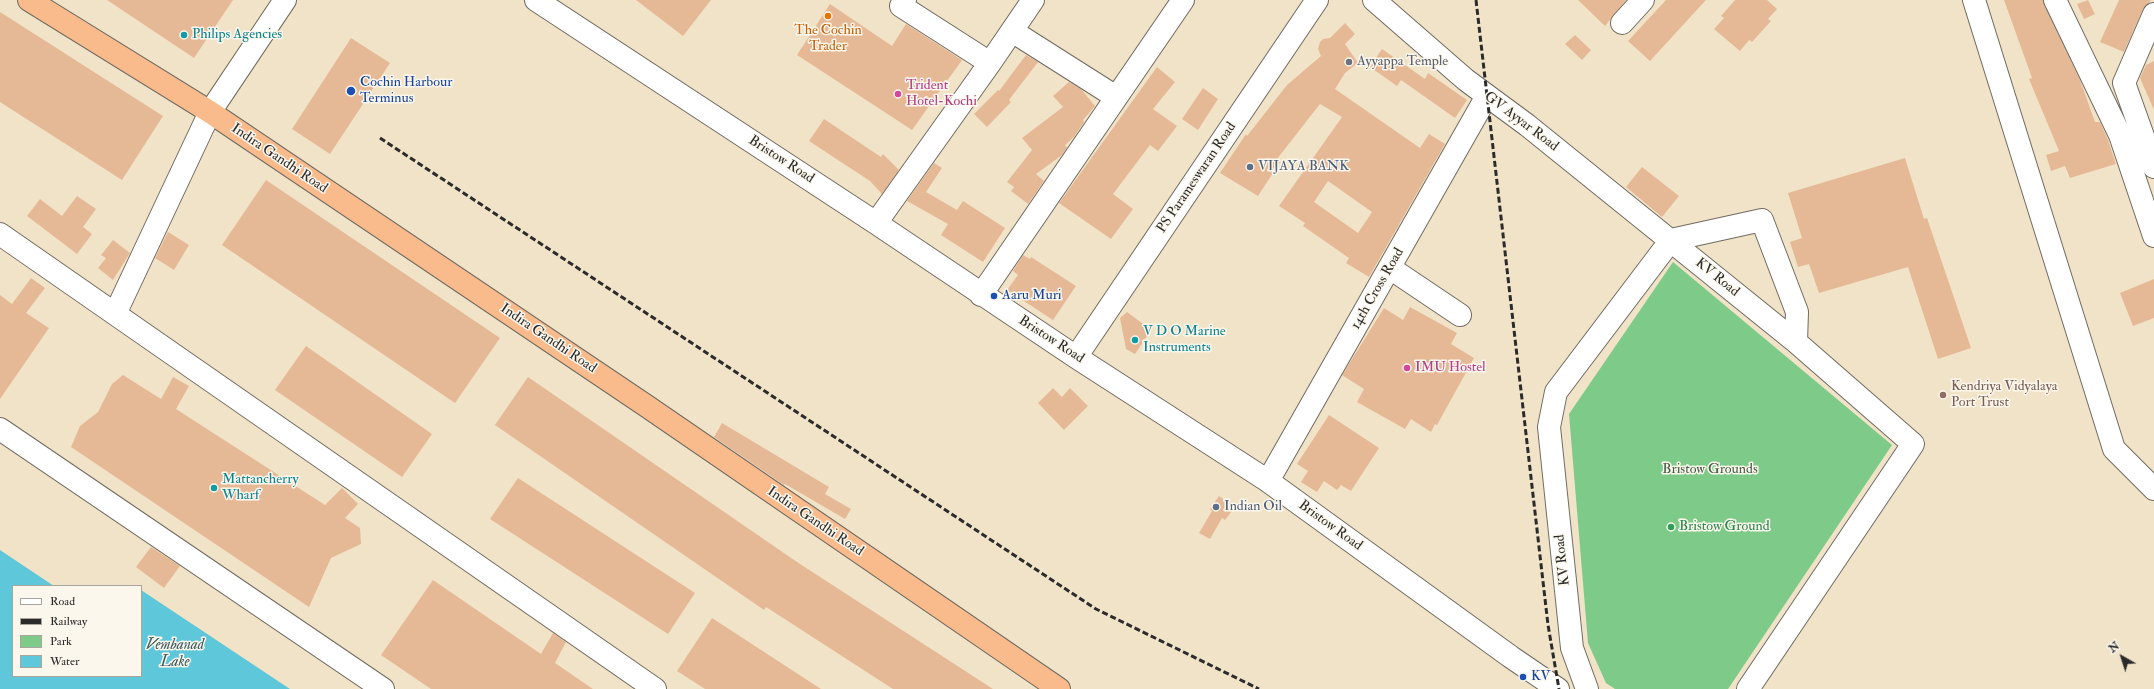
<!DOCTYPE html>
<html>
<head>
<meta charset="utf-8">
<style>
	body { margin:0 }
	#map { position:relative; width:2154px; height:689px; overflow:hidden; background:#f1e3c7; font-family:"IM FELL Double Pica",serif }
	canvas { display:block }
	.legend { position:absolute; left:12px; top:585px; width:130px; height:92px; box-sizing:border-box; background:#fbf7ec; border:1px solid #a8a59f; margin:0; padding:5px 7px; list-style:none; font-size:12px; color:#2b2b2b }
	.legend li { display:flex; align-items:center; gap:8px; height:20px }
	.legend b { width:20px; border:1px solid #a8a59f }
	.north { position:absolute; left:2102px; top:637px; width:40px; height:40px; -webkit-text-stroke:3px #fbf7ec; paint-order:stroke; rotate:321deg; font-size:11px; font-weight:700; line-height:16px; text-align:center; color:#2b2b2b }
	.north::after { content:''; display:block; margin:auto; width:14px; height:18px; background:#2b2b2b; clip-path:polygon(50% 0,100% 100%,50% 72%,0 100%) }
</style>
</head>
<body>
<div id="map">
<canvas width="2154" height="689"></canvas>
<ul class="legend">
<li><b style="height:5px;background:#fff"></b>Road</li>
<li><b style="height:5px;background:#2b2b2b"></b>Railway</li>
<li><b style="height:11px;background:#7dca89"></b>Park</li>
<li><b style="height:11px;background:#5ec7d9"></b>Water</li>
</ul>
<div class="north">N</div>
</div>
<script>
const ctx = document.querySelector('canvas').getContext('2d');
ctx.lineJoin = 'round';
function paint(path, color) { ctx.fillStyle = color; ctx.fill(path, 'evenodd'); }
const poly = rows => new Path2D(rows.map(r => 'M' + r).join(''));
function trace(path, color, width, dash) { ctx.strokeStyle = color; ctx.lineWidth = width; ctx.lineCap = dash ? 'butt' : 'round'; ctx.setLineDash(dash || []); ctx.stroke(path); }
function write(font, color, halo, rows, align = 'center') {
  ctx.font = font + ' "IM FELL Double Pica",serif'; ctx.lineWidth = 3; ctx.setLineDash([]); ctx.textBaseline = 'middle'; ctx.strokeStyle = halo; ctx.fillStyle = color; for (const [text, x, y, turn = 0] of rows) {
    ctx.save(); ctx.translate(x, y); ctx.rotate((+turn || 0) * Math.PI / 180); ctx.textAlign = isNaN(turn) ? turn : align; if (halo) ctx.strokeText(text, 0, 0); ctx.fillText(text, 0, 0); ctx.restore();
  }
}
const green = poly([
	[1673,262,1892,445,1728,689,1615,689,1606,683,1588,643,1569,414]
]);
const water = poly([
	[0,550,54,586,13,586,13,676,141,676,141,590,290,689,0,689]
]);
const building = poly([
	[107,0,233,0,194,58],
	[636,0,711,0,683,36],
	[1578,0,1626,0,1605,26],
	[1666,0,1706,0,1650,61,1628,41],
	[1735,0,1767,0,1777,9,1768,19,1771,21,1752,42,1749,40,1740,51,1714,29,1724,18,1721,16],
	[2004,0,2043,0,2080,80,2095,122,2100,122,2108,140,2116,164,2070,178,2065,166,2051,171,2046,155,2059,151,2029,79,2032,78],
	[2088,0,2095,14,2084,19,2077,4],
	[2119,0,2151,0,2143,9,2124,52,2100,42],
	[830,4,892,46,906,24,962,60,912,130,797,55],
	[0,12,163,116,122,180,0,102],
	[1345,23,1355,34,1345,44,1358,63,1345,73,1335,89,1420,148,1429,134,1445,144,1369,277,1346,263,1349,258,1303,226,1305,223,1279,206,1342,117,1320,104,1277,159,1280,162,1258,196,1220,173,1246,134,1247,136,1287,85,1321,56,1318,49,1320,42,1323,39,1330,38],
	[1328,181,1372,212,1358,233,1314,202],
	[1575,35,1591,50,1582,60,1565,44],
	[351,38,390,63,330,154,292,129],
	[1382,49,1425,79,1428,73,1467,100,1455,118,1401,80,1397,86,1370,67],
	[1026,55,1038,62,1009,100,1011,102,987,127,974,114,998,90,999,91],
	[2154,61,2154,110,2140,78,2146,65],
	[1157,67,1175,82,1153,109,1177,126,1158,151,1150,145,1113,194,1133,209,1111,239,1059,203],
	[1069,82,1081,89,1095,106,1083,120,1084,122,1074,137,1065,145,1067,148,1062,155,1036,174,1044,181,1028,204,1011,191,1014,187,1007,182,1032,150,1022,138,1063,107,1053,96],
	[1203,88,1218,99,1198,130,1182,119],
	[824,119,881,157,883,154,899,170,882,194,870,181,809,141],
	[1905,158,1924,219,1927,218,1971,348,1938,359,1908,267,1819,293,1809,264,1798,267,1790,242,1802,238,1788,193],
	[934,163,942,168,926,192,957,210,963,201,1005,228,983,262,941,235,948,224,907,201],
	[1642,167,1679,196,1662,217,1626,187],
	[266,180,500,338,455,403,222,245],
	[77,196,96,209,83,227,92,234,77,254,27,216,40,199,62,216],
	[168,232,189,245,174,270,155,258],
	[113,240,130,253,113,280,98,268,106,258,101,255],
	[1023,255,1030,259,1031,257,1076,286,1053,320,1007,290,1018,275,1013,271],
	[31,278,45,288,26,313,49,328,0,399,0,295,12,304],
	[2154,279,2154,318,2133,326,2120,293],
	[1410,307,1457,333,1451,344,1474,358,1437,425,1435,424,1431,432,1411,419,1405,429,1357,402,1364,389,1342,375,1384,308,1403,320],
	[1127,312,1151,330,1135,354,1126,349,1120,318],
	[306,346,432,434,402,477,275,390],
	[123,375,161,399,173,377,189,386,176,409,325,505,342,488,358,504,345,518,360,528,361,544,331,558,309,607,71,447,80,426,98,412,112,384],
	[528,377,797,562,993,689,893,689,766,607,764,610,495,425],
	[1053,388,1062,397,1070,388,1088,406,1064,430,1038,403],
	[1329,415,1379,448,1351,491,1341,485,1337,490,1324,481,1317,492,1301,482,1308,471,1297,464],
	[722,423,829,487,825,494,851,509,845,519,785,484,784,485,714,437],
	[518,478,695,593,668,634,490,519],
	[1219,496,1235,507,1225,520,1222,518,1210,539,1199,533,1212,511,1210,509],
	[151,547,180,566,164,588,136,567],
	[433,580,541,654,553,633,566,642,555,663,593,689,431,689,381,655],
	[712,618,821,689,705,689,677,671]
]);
const minor = poly([
	[536,0,876,223,1076,357,1268,481,1511,657,1558,689],
	[905,0,901,6,990,63],
	[1374,0,1466,80,1527,125,1796,342,1913,444,1748,689],
	[1974,0,2114,449,2154,489],
	[2055,0,2120,135,2154,236],
	[2154,14,2124,83,2154,167],
	[1622,23,1643,0],
	[1012,31,1116,97],
	[876,223,990,63,1033,0],
	[0,234,655,689],
	[1671,240,1762,220,1797,312,1796,342],
	[1390,268,1460,315],
	[981,295,1183,0],
	[115,314,210,112,285,0],
	[1076,357,1317,0],
	[0,429,383,689],
	[1268,481,1487,96],
	[1587,689,1572,648,1549,427,1556,392,1671,240]
]);
const highway = poly([
	[29,0,210,112,648,407,1059,689]
]);
const rail = poly([
	[1476,0,1548,625,1559,689],
	[380,138,1096,609,1259,689]
]);
const markers = [
	[828,16,4,"#e8710a"],
	[184,35,4,"#0f9aa8"],
	[1349,62,4,"#6b7280"],
	[351,91,5,"#1a4fb4"],
	[898,94,4,"#d1479c"],
	[1250,167,4,"#5c6f8a"],
	[994,296,4,"#1a4fb4"],
	[1135,340,4,"#0f9aa8"],
	[1407,368,4,"#d1479c"],
	[1943,395,4,"#8d6e63"],
	[214,488,4,"#0f9aa8"],
	[1216,507,4,"#5c6f8a"],
	[1671,527,4,"#2e9e5b"],
	[1523,677,4,"#1a4fb4"]
];
const foodNames = [
	["The Cochin",828,31],
	["Trader",828,47]
];
const cultureNames = [
	["Philips Agencies",192,35],
	["V D O Marine",1143,332],
	["Instruments",1143,348],
	["Mattancherry",222,480],
	["Wharf",222,496]
];
const worshipNames = [
	["Ayyappa Temple",1357,62]
];
const transitNames = [
	["Cochin Harbour",360,83],
	["Terminus",360,99],
	["Aaru Muri",1002,296],
	["KV",1531,677]
];
const hotelNames = [
	["Trident",906,86],
	["Hotel-Kochi",906,102],
	["IMU Hostel",1415,368]
];
const streetNames = [
	["GV Ayyar Road",1521,122,37],
	["Indira Gandhi Road",279,159,34],
	["Bristow Road",781,160,33],
	["PS Parameswaran Road",1197,178,-56],
	["KV Road",1717,278,39],
	["14th Cross Road",1378,289,-60],
	["Indira Gandhi Road",548,339,34],
	["Bristow Road",1051,340,33],
	["Indira Gandhi Road",815,522,34],
	["Bristow Road",1330,526,36],
	["KV Road",1563,560,-96]
];
const serviceNames = [
	["VIJAYA BANK",1258,167],
	["Indian Oil",1224,507]
];
const educationNames = [
	["Kendriya Vidyalaya",1951,387],
	["Port Trust",1951,403]
];
const parkNames = [
	["Bristow Grounds",1710,470]
];
const leisureNames = [
	["Bristow Ground",1679,527]
];
const waterNames = [
	["Vembanad",175,646],
	["Lake",175,663]
];
paint(green, '#7dca89');
paint(water, '#5ec7d9');
paint(building, '#e6b996');
trace(minor, '#706b62', 24);
trace(highway, '#706b62', 24);
trace(minor, '#fff', 22);
trace(highway, '#fabb8c', 22);
trace(rail, '#2b2b2b', 3, [6, 3]);
for (const [x, y, r, color] of markers) { const dot = new Path2D(); dot.arc(x, y, r, 0, 2 * Math.PI); ctx.fillStyle = color; ctx.fill(dot); trace(dot, '#fbf7ec', 1.5); }
write('14px', '#c56008', '#fbf7ec', foodNames);
write('14px', '#0d838f', '#fbf7ec', cultureNames, 'left');
write('14px', '#5b616d', '#fbf7ec', worshipNames, 'left');
write('14px', '#164399', '#fbf7ec', transitNames, 'left');
write('14px', '#b23c85', '#fbf7ec', hotelNames, 'left');
write('14px', '#2b2b2b', '#fbf7ec', streetNames);
write('14px', '#4e5e75', '#fbf7ec', serviceNames, 'left');
write('14px', '#785e54', '#fbf7ec', educationNames, 'left');
write('14px', '#445b47', '#fbf7ec', parkNames);
write('14px', '#27864d', '#fbf7ec', leisureNames, 'left');
write('italic 15px', '#3a5a5f', '#fbf7ec', waterNames);
</script>
</body>
</html>
